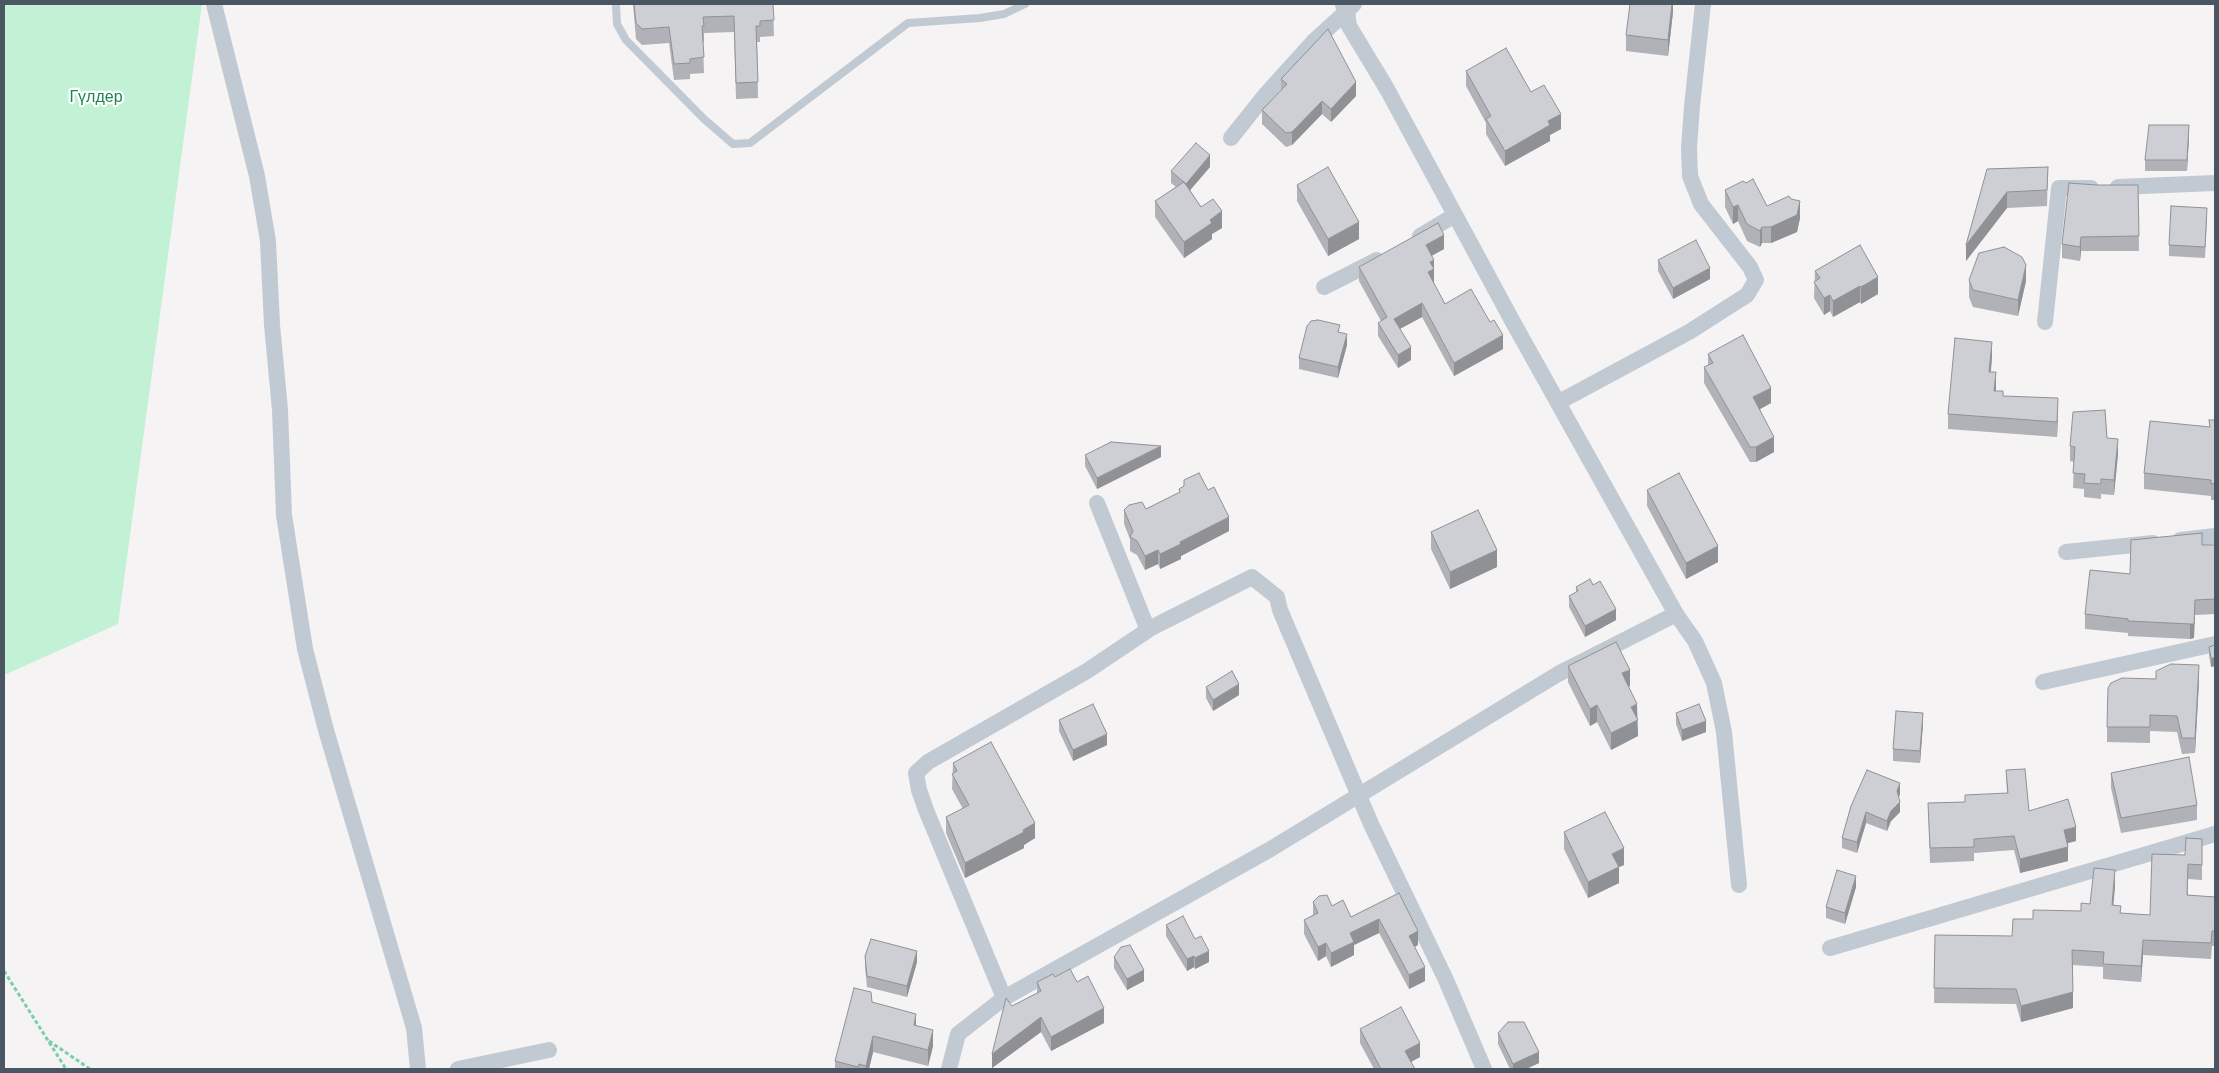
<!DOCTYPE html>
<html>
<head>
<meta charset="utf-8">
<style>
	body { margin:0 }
	#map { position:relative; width:2219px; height:1073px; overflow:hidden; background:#f5f3f3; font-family:Barlow,sans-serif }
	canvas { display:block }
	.frame { position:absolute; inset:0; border:5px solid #4a5661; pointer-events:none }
</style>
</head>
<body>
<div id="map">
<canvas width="2219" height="1073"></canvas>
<div class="frame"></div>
</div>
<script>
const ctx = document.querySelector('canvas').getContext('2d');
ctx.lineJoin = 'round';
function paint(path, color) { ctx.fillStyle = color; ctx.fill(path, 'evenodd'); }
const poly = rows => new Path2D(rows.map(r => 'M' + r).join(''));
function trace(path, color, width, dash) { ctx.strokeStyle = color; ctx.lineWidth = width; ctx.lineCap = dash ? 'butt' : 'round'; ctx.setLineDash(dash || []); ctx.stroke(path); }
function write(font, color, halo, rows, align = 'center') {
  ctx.font = font + ' Barlow,sans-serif'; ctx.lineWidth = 4.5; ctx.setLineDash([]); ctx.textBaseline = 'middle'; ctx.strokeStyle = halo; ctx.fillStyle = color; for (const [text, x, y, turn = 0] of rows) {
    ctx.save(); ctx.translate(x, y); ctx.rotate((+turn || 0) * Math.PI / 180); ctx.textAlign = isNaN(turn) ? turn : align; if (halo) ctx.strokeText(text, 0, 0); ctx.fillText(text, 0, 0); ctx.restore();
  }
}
const green = poly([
	[4,4,202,4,118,624,4,675]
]);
const path = poly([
	[4,971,66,1069],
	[49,1041,90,1069]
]);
const service = poly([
	[616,4,617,24,626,40,704,119,733,144,750,143,908,23,980,18,1004,14,1025,4]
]);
const minor = poly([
	[214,4,257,176,268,241,272,325,280,410,284,515,305,649,326,730,414,1028,418,1069],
	[1231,138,1266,94,1313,42,1347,11,1343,5],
	[2118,187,2215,183],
	[1420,236,1455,215],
	[1324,287,1377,260],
	[2045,322,2059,188,2091,188],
	[1559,402,1689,332,1747,295,1756,280,1750,267,1701,204,1690,176,1689,148,1692,106,1703,4],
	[1097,503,1148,630],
	[2180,540,2215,536],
	[2066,552,2153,543],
	[1676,614,1695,641,1714,683,1724,732,1739,885],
	[2043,682,2215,644],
	[1830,948,2215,834],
	[1004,998,926,810,919,790,916,773,928,762,1087,671,1151,628,1252,577,1277,597,1280,610,1371,824,1446,980,1484,1069],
	[458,1069,549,1050],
	[949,1069,958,1034,1004,998,1269,850,1558,674,1676,614,1514,324,1387,89,1349,26,1347,11,1354,4]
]);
const wall = poly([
	[633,4,773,4,774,36,760,37,760,42,757,42,758,98,736,99,734,32,704,33,704,42,703,42,704,73,690,74,690,79,674,80,669,43,642,45,636,39],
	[1673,4,1673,12,1668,56,1626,51,1626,35],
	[1466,71,1531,92,1561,129,1550,135,1550,141,1505,166,1486,134,1486,123,1466,86],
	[1281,79,1356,96,1331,122,1322,114,1292,145,1286,147,1262,124,1262,110,1281,90],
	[2189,136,2187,171,2145,171,2145,160],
	[1210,167,1190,190,1201,207,1222,228,1212,234,1212,239,1184,258,1155,217,1155,201,1176,187,1171,183,1171,171],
	[2048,167,2047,206,2007,208,1966,261,1987,169],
	[1297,185,1359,239,1328,256,1297,201],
	[2138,185,2139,251,2081,251,2080,261,2062,258,2062,244],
	[1725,190,1800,218,1797,232,1771,243,1762,243,1760,247,1747,241,1738,221,1733,224,1725,207],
	[2207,219,2205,258,2169,256,2169,245],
	[1860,245,1878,294,1861,304,1860,302,1833,317,1830,311,1824,315,1814,298,1815,271],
	[1444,249,1431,256,1434,260,1433,282,1445,304,1503,349,1454,376,1422,317,1400,329,1411,360,1398,368,1378,336,1378,323,1381,321,1359,281,1359,267],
	[1658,260,1710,279,1673,299,1658,271],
	[1969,280,2026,281,2018,316,1973,307,1969,297],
	[1340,332,1347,345,1338,378,1299,369,1299,358],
	[1708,354,1771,403,1760,409,1774,452,1756,462,1750,462,1704,383,1704,367,1708,366],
	[1992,357,1991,372,1996,391,2003,396,2058,414,2057,437,1948,429,1948,414],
	[2215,420,2215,500,2211,500,2211,496,2144,489,2144,473,2209,427],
	[2107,438,2118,454,2114,495,2101,494,2101,499,2084,497,2084,489,2073,488,2074,462,2070,461,2070,446],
	[1085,455,1161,457,1097,489,1085,466],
	[1179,489,1229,531,1181,556,1181,559,1160,569,1158,564,1145,570,1137,555,1130,551,1130,539,1124,524,1124,510,1146,509,1179,493],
	[1647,490,1718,562,1686,579,1647,506],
	[1431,532,1497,567,1450,589,1431,549],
	[2202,545,2215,545,2215,614,2195,615,2194,638,2190,639,2128,636,2128,633,2085,629,2085,614,2130,574],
	[1593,585,1616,620,1585,637,1569,607,1569,596,1576,592,1576,587],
	[2215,645,2215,666,2211,667,2209,656,2209,647],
	[1568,666,1630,686,1628,687,1637,719,1638,736,1611,750,1597,722,1590,726,1568,682],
	[2199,681,2195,753,2182,754,2177,732,2150,731,2150,743,2107,742,2107,727],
	[1206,687,1239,695,1213,711,1206,698],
	[1676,713,1706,732,1682,741,1676,724],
	[1059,720,1107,745,1073,761,1059,731],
	[1923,724,1920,763,1893,761,1893,749],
	[953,763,1035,838,1024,845,1024,848,965,878,946,833,946,817,963,809,952,789],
	[2006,770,2029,811,2076,841,2068,843,2068,861,2020,873,2014,850,1974,853,1974,861,1930,863,1928,803,1965,802,2007,793],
	[2111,773,2197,805,2197,820,2121,833,2111,788],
	[1900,794,1899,797,1900,812,1891,821,1887,831,1866,823,1857,853,1842,848,1842,838,1851,806],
	[1564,832,1624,865,1619,867,1619,883,1588,898,1564,849],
	[2202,839,2202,880,2188,879,2188,895,2215,897,2215,946,2212,946,2211,959,2143,955,2141,982,2103,979,2103,967,2073,965,2073,1008,2021,1022,2016,1004,1934,1003,1935,935,2012,936,2033,919,2081,911,2115,886,2113,905,2121,913,2150,915,2185,855],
	[1856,887,1845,924,1826,918,1826,907],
	[1399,893,1418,945,1415,947,1425,981,1409,989,1379,933,1354,945,1354,955,1331,967,1326,956,1318,961,1304,934,1304,920,1313,915,1313,902,1332,906,1351,917],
	[1166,925,1195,939,1209,962,1195,969,1194,967,1187,971,1166,936],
	[865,956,917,962,907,997,867,987,865,967],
	[1114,957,1144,981,1127,990,1114,968],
	[1055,977,1077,982,1104,1023,1051,1051,1041,1032,992,1068,1012,1006,1037,993,1037,982],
	[872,1002,916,1025,933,1046,928,1066,873,1052,869,1069,835,1069,835,1061],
	[1360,1029,1420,1057,1411,1062,1415,1069,1374,1069,1360,1043],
	[1498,1033,1539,1063,1526,1069,1510,1069,1498,1044]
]);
const shadedWall = poly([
	[1672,4,1673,4,1673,12,1668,56,1668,40],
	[1356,82,1356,96,1331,122,1331,109],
	[1322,101,1322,114,1292,145,1292,132],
	[1561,114,1561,129,1550,135,1550,141,1505,166,1505,151,1548,121],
	[2189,125,2189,136,2187,171,2187,160],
	[1210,155,1210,167,1186,195,1186,184],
	[2007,192,2007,208,1966,261,1966,245],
	[1800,201,1800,218,1797,232,1771,243,1771,227],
	[1738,205,1738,221,1733,224,1733,207],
	[1222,211,1222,228,1212,234,1212,239,1184,258,1184,242,1210,220],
	[1359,222,1359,239,1328,256,1328,239],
	[1762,227,1762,243,1760,247,1760,231],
	[1444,235,1444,249,1426,259,1426,245],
	[2081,237,2081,251,2080,261,2080,247],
	[1434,260,1434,282,1428,285,1428,272,1430,262],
	[2026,265,2026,281,2018,316,2018,300],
	[1710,268,1710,279,1673,299,1673,288],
	[1878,277,1878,294,1861,304,1861,287],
	[1860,286,1860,302,1833,317,1833,301],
	[1830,295,1830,311,1824,315,1824,298],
	[1422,303,1422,317,1394,332,1394,319],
	[1347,334,1347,345,1338,378,1338,367],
	[1503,335,1503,349,1454,376,1454,363],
	[1992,342,1992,357,1989,387,1989,372],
	[1411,347,1411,360,1398,368,1398,355],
	[1996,372,1996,388,1994,406,1994,391],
	[1771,388,1771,403,1753,413,1753,397],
	[2058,398,2058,414,2057,437,2057,422],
	[1774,437,1774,452,1756,462,1756,447],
	[2118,439,2118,454,2114,495,2114,480],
	[1161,446,1161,457,1097,489,1097,478],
	[1229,517,1229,531,1181,556,1181,559,1160,569,1160,554,1180,542],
	[1718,546,1718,562,1686,579,1686,563],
	[1158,550,1158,564,1145,570,1145,556],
	[1497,550,1497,567,1450,589,1450,572],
	[2195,600,2194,638,2190,639,2190,624],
	[1616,609,1616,620,1585,637,1585,626],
	[2211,658,2215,658,2215,666,2211,667],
	[2199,665,2199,681,2195,753,2195,738],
	[1630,670,1630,686,1622,690,1622,673],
	[1239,684,1239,695,1213,711,1213,700],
	[1637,704,1638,736,1611,750,1611,733,1631,707],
	[1597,705,1597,722,1590,726,1590,709],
	[1923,713,1923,724,1920,763,1920,751],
	[1706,721,1706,732,1682,741,1682,730],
	[1107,734,1107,745,1073,761,1073,750],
	[1900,783,1900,794,1897,801,1897,791],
	[1900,802,1900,812,1891,821,1887,831,1887,821,1891,811],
	[1866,812,1866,823,1857,853,1857,842],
	[1035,823,1035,838,1024,845,1024,848,965,878,965,863],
	[2076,827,2076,841,2064,844,2064,830],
	[2068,847,2068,861,2020,873,2020,859],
	[1624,848,1624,865,1619,867,1619,883,1588,898,1588,882,1612,854],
	[2115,870,2115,886,2112,921,2112,905],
	[1856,876,1856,887,1845,924,1845,913],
	[1379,919,1379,933,1354,945,1354,955,1331,967,1331,953,1350,933],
	[1418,931,1418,945,1409,949,1409,936],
	[2143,940,2143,955,2141,982,2141,966],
	[1326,943,1326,956,1318,961,1318,947],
	[917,951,917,962,907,997,907,986],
	[1209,951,1209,962,1195,969,1195,958],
	[1194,956,1194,967,1187,971,1187,959],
	[1425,967,1425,981,1409,989,1409,975],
	[1144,970,1144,981,1127,990,1127,979],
	[2073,992,2073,1008,2021,1022,2021,1006],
	[1104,1008,1104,1023,1051,1051,1051,1037],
	[916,1014,916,1030,914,1025],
	[1041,1017,1041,1032,992,1068,992,1054],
	[933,1030,933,1046,928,1066,928,1050],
	[873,1036,873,1052,869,1069,866,1069,866,1066],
	[1420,1043,1420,1057,1405,1065,1405,1051],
	[1539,1052,1539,1063,1526,1069,1513,1069,1513,1064]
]);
const building = poly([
	[634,4,773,4,774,20,760,21,760,26,756,26,758,82,736,83,734,16,703,17,704,26,702,26,704,57,690,59,690,63,674,64,669,27,642,29,636,23,634,4],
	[1630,4,1672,4,1668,40,1626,35,1630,4],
	[1328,29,1356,82,1331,109,1322,101,1292,132,1286,133,1262,110,1287,84,1281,79,1328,29],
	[1506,48,1531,92,1544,85,1561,114,1548,121,1550,125,1505,151,1486,119,1491,116,1466,71,1506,48],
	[2149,125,2189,125,2187,160,2145,160,2149,125],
	[1196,143,1210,155,1186,184,1171,171,1196,143],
	[1328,167,1359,222,1328,239,1297,185,1328,167],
	[2048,167,2047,190,2007,192,1966,245,1987,169,2048,167],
	[1753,179,1767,206,1789,196,1791,199,1800,201,1797,215,1771,227,1762,227,1760,231,1747,224,1738,205,1733,207,1725,190,1743,181,1746,183,1753,179],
	[1184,182,1201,207,1213,199,1222,211,1210,220,1212,223,1184,242,1155,201,1184,182],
	[2069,183,2097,185,2138,185,2139,236,2081,237,2080,247,2062,244,2069,183],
	[2171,206,2207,208,2205,247,2169,245,2171,206],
	[1438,223,1444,235,1426,245,1434,260,1430,262,1434,269,1428,272,1445,304,1471,289,1490,322,1494,320,1503,335,1454,363,1422,303,1394,319,1411,347,1398,355,1378,323,1387,317,1359,267,1438,223],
	[1696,240,1710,268,1673,288,1658,260,1696,240],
	[1860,245,1878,277,1861,287,1860,286,1833,301,1830,295,1824,298,1814,282,1820,278,1815,271,1860,245],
	[2004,247,2022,257,2026,265,2018,300,1973,290,1969,280,1979,253,2004,247],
	[1318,320,1340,325,1338,332,1347,334,1338,367,1299,358,1307,326,1311,321,1318,320],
	[1743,335,1771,388,1753,397,1774,437,1756,447,1750,447,1704,367,1713,363,1708,354,1743,335],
	[1955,338,1992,342,1989,372,1996,372,1994,391,2003,391,2003,396,2058,398,2057,422,1948,414,1955,338],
	[2105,410,2107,438,2118,439,2114,480,2101,479,2101,484,2084,483,2085,474,2073,473,2075,447,2070,446,2073,412,2105,410],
	[2209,420,2215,420,2215,483,2211,484,2211,480,2144,473,2150,421,2210,427,2209,420],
	[1111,442,1161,446,1097,478,1085,455,1111,442],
	[1199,473,1208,490,1214,487,1229,517,1180,542,1181,544,1160,554,1158,550,1145,556,1137,541,1130,537,1133,531,1124,510,1129,505,1142,502,1146,509,1180,492,1179,489,1184,486,1184,480,1199,473],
	[1679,473,1718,546,1686,563,1647,490,1679,473],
	[1478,510,1497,550,1450,572,1431,532,1478,510],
	[2202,533,2202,545,2215,545,2215,599,2195,600,2194,624,2190,624,2128,621,2128,619,2085,614,2090,570,2130,574,2131,540,2202,533],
	[1590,579,1593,585,1600,581,1616,609,1585,626,1569,596,1578,591,1576,587,1590,579],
	[1616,642,1630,670,1622,673,1637,704,1631,707,1638,720,1611,733,1597,705,1590,709,1568,666,1616,642],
	[2215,645,2215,658,2211,658,2209,647,2215,645],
	[2171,664,2199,665,2195,738,2182,738,2177,716,2150,715,2150,727,2107,727,2108,688,2111,683,2122,678,2156,679,2156,671,2171,664],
	[1232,671,1239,684,1213,700,1206,687,1232,671],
	[1093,704,1107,734,1073,750,1059,720,1093,704],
	[1699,704,1706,721,1682,730,1676,713,1699,704],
	[1896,711,1923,713,1920,751,1893,749,1896,711],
	[991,742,1035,823,1023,830,1024,832,965,863,946,817,969,805,952,774,957,771,953,763,991,742],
	[2189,757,2197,805,2121,818,2111,773,2189,757],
	[2025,769,2029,811,2068,799,2076,827,2064,830,2068,847,2020,859,2014,836,1974,839,1974,847,1930,848,1928,803,1965,802,1965,795,2008,793,2006,770,2025,769],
	[1867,770,1900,783,1897,791,1900,802,1891,811,1887,821,1866,812,1857,842,1842,838,1851,806,1867,770],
	[1605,812,1624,848,1612,854,1619,867,1588,882,1564,832,1605,812],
	[2186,838,2202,839,2202,865,2188,864,2187,895,2215,897,2215,931,2212,931,2211,943,2143,940,2141,966,2103,964,2104,952,2072,950,2073,992,2021,1006,2016,989,1934,988,1935,935,2012,936,2013,919,2033,919,2033,910,2081,911,2081,903,2090,904,2094,868,2115,870,2112,905,2121,906,2120,913,2150,915,2152,854,2185,855,2186,838],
	[1837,870,1856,876,1845,913,1826,907,1837,870],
	[1399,893,1418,931,1409,936,1425,967,1409,975,1379,919,1350,933,1354,942,1331,953,1326,943,1318,947,1304,920,1318,913,1313,902,1319,896,1327,895,1332,906,1343,900,1351,917,1399,893],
	[1183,916,1195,939,1201,936,1209,951,1195,958,1194,956,1187,959,1166,925,1183,916],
	[871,939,917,951,907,986,867,976,865,956,871,939],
	[1130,945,1144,970,1127,979,1114,957,1121,947,1130,945],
	[1070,969,1077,982,1088,976,1104,1008,1051,1037,1041,1017,992,1054,1006,998,1012,1006,1041,991,1037,982,1053,974,1055,977,1070,969],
	[854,988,871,992,872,1002,916,1014,914,1025,933,1030,928,1050,873,1036,866,1066,859,1064,858,1067,835,1061,854,988],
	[1401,1007,1420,1043,1405,1051,1415,1069,1381,1069,1360,1029,1401,1007],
	[1508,1022,1524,1022,1539,1052,1513,1064,1498,1033,1508,1022]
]);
const parkNames = [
	["Гүлдер",96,97]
];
paint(green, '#c3f1d5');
trace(path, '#7ad0a6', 3, [4, 2.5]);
trace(service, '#c1cad2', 8);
trace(minor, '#c1cad2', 16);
paint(wall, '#b0b2b7');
paint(shadedWall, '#909195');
paint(building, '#cdcfd5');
trace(building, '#909195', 1);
write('16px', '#17864f', '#fff', parkNames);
</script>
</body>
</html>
